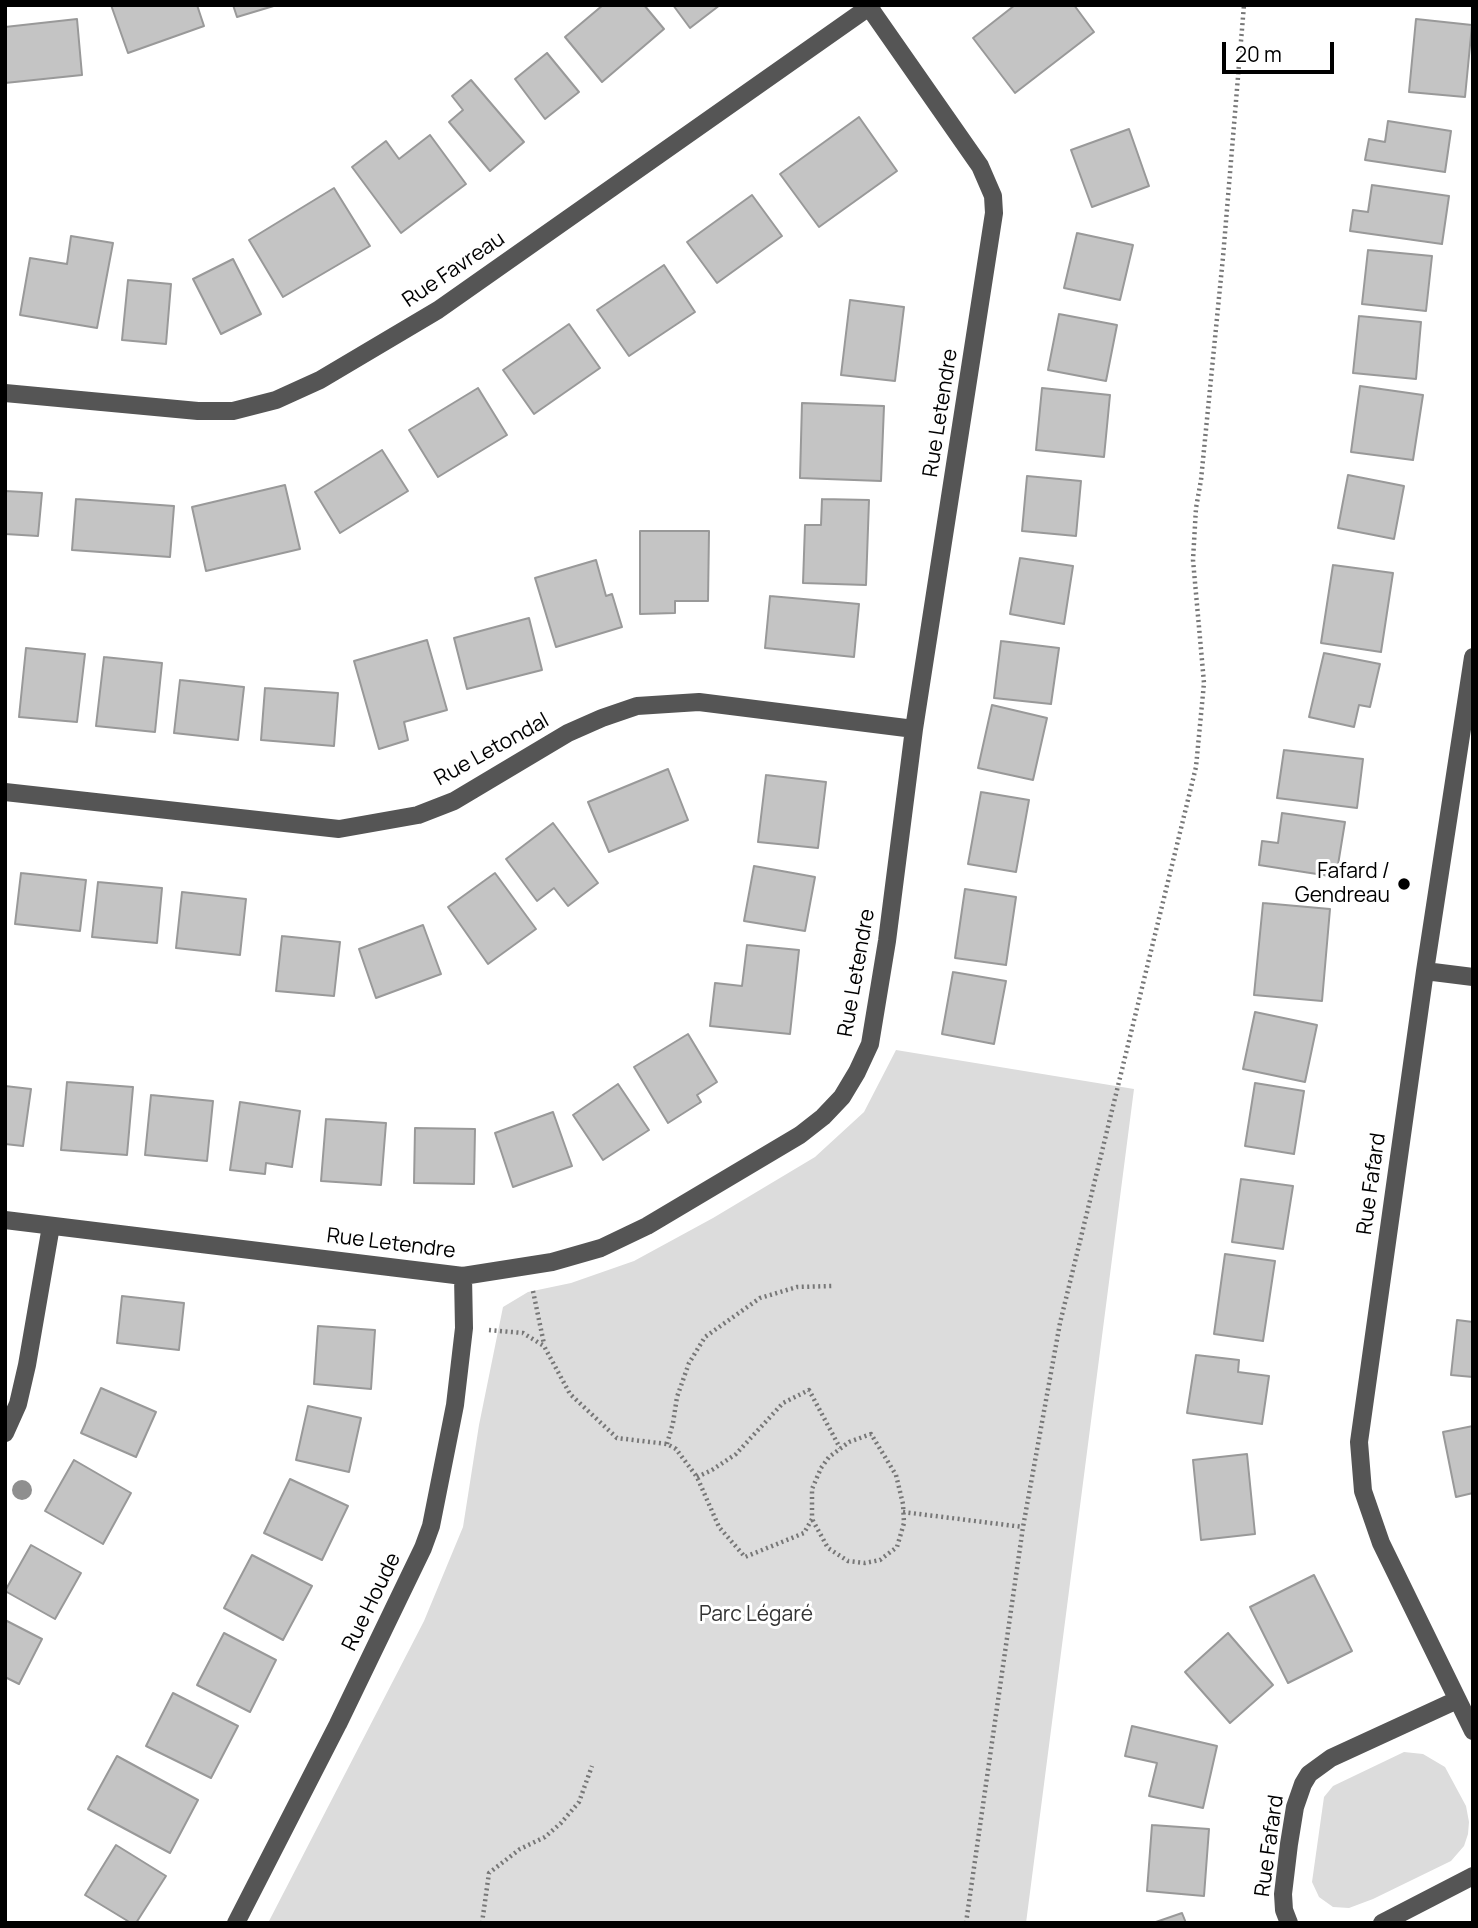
<!DOCTYPE html>
<html>
<head>
<meta charset="utf-8">
<style>
	body { margin:0 }
	#map { position:relative; width:1478px; height:1928px; overflow:hidden; background:#fff; font-family:Manrope,sans-serif }
	canvas { display:block }
	.frame { position:absolute; inset:0; border:7px solid #000; pointer-events:none }
	.scale { position:absolute; left:1222px; top:42px; width:112px; height:32px; box-sizing:border-box; border:4px solid #000; border-top:0; padding-left:9px; font-size:21px; line-height:24px; white-space:nowrap; color:#000; -webkit-text-stroke:5px #fff; paint-order:stroke }
</style>
</head>
<body>
<div id="map">
<canvas width="1478" height="1928"></canvas>
<div class="frame"></div>
<div class="scale">20 m</div>
</div>
<script>
const ctx = document.querySelector('canvas').getContext('2d');
ctx.lineJoin = 'round';
function paint(path, color) { ctx.fillStyle = color; ctx.fill(path, 'evenodd'); }
const poly = rows => new Path2D(rows.map(r => 'M' + r).join(''));
function trace(path, color, width, dash) { ctx.strokeStyle = color; ctx.lineWidth = width; ctx.lineCap = dash ? 'butt' : 'round'; ctx.setLineDash(dash || []); ctx.stroke(path); }
function write(font, color, halo, rows, align = 'center') {
  ctx.font = font + ' Manrope,sans-serif'; ctx.lineWidth = 6; ctx.setLineDash([]); ctx.textBaseline = 'middle'; ctx.strokeStyle = halo; ctx.fillStyle = color; for (const [text, x, y, turn = 0] of rows) {
    ctx.save(); ctx.translate(x, y); ctx.rotate((+turn || 0) * Math.PI / 180); ctx.textAlign = isNaN(turn) ? turn : align; if (halo) ctx.strokeText(text, 0, 0); ctx.fillText(text, 0, 0); ctx.restore();
  }
}
const green = poly([
	[896,1050,1134,1089,1026,1923,268,1923,424,1621,463,1527,479,1425,503,1307,528,1292,571,1283,634,1261,713,1218,815,1157,864,1112],
	[1404,1752,1423,1754,1445,1767,1466,1806,1469,1822,1468,1834,1464,1846,1451,1861,1373,1899,1349,1908,1333,1907,1319,1897,1312,1882,1324,1797,1333,1786]
]);
const building = poly([
	[111,5,197,5,204,26,128,53,111,5],
	[233,5,277,5,237,17,233,5],
	[603,5,644,5,664,29,602,82,565,37,603,5],
	[673,5,720,5,690,28,673,5],
	[1015,5,1074,5,1094,32,1015,93,973,38,1015,5],
	[77,19,82,75,5,83,5,27,77,19],
	[1416,19,1472,25,1465,97,1409,92,1416,19],
	[547,53,579,92,545,119,515,79,547,53],
	[471,80,524,142,490,171,449,122,463,110,452,96,471,80],
	[859,117,897,171,819,227,780,174,859,117],
	[1388,121,1451,131,1445,172,1365,160,1369,139,1385,142,1388,121],
	[1129,129,1149,186,1092,207,1071,150,1129,129],
	[430,135,466,184,401,233,352,167,386,141,399,159,430,135],
	[1372,185,1449,196,1442,244,1350,231,1353,210,1368,212,1372,185],
	[334,188,370,246,283,297,249,240,334,188],
	[752,195,782,236,717,283,687,242,752,195],
	[1077,233,1133,245,1120,300,1064,288,1077,233],
	[71,236,113,243,97,328,20,315,30,258,67,264,71,236],
	[1368,250,1432,256,1426,311,1362,304,1368,250],
	[233,259,261,314,221,334,193,279,233,259],
	[664,265,695,312,629,356,597,310,664,265],
	[128,280,171,284,166,344,122,340,128,280],
	[850,300,904,307,895,381,841,375,850,300],
	[1059,314,1117,325,1106,381,1048,370,1059,314],
	[1359,316,1421,322,1416,379,1353,373,1359,316],
	[569,324,600,368,534,414,503,370,569,324],
	[1360,386,1423,395,1413,460,1351,452,1360,386],
	[478,388,507,435,438,477,409,430,478,388],
	[1042,388,1110,395,1104,457,1036,450,1042,388],
	[802,403,884,406,881,481,800,478,802,403],
	[382,450,408,491,340,533,315,492,382,450],
	[1348,475,1404,486,1394,539,1338,528,1348,475],
	[1027,476,1081,481,1076,536,1022,531,1027,476],
	[285,485,300,549,206,571,192,507,285,485],
	[5,491,42,493,38,536,5,534,5,491],
	[76,499,174,506,170,557,72,550,76,499],
	[822,499,869,500,866,585,803,583,805,525,821,525,822,499],
	[640,531,709,531,708,601,675,601,675,613,640,614,640,531],
	[1020,558,1073,566,1064,624,1010,614,1020,558],
	[596,560,606,596,612,594,622,627,556,647,535,578,596,560],
	[1333,565,1393,573,1381,652,1321,643,1333,565],
	[770,596,859,604,854,657,765,648,770,596],
	[529,618,542,670,467,689,454,638,529,618],
	[427,640,447,710,404,722,408,740,379,749,354,661,427,640],
	[1001,641,1059,648,1051,704,994,698,1001,641],
	[26,648,85,654,77,722,19,717,26,648],
	[1324,653,1380,664,1370,707,1359,705,1354,727,1309,717,1324,653],
	[104,657,162,663,155,732,96,726,104,657],
	[180,680,244,687,238,740,174,733,180,680],
	[265,688,338,693,334,746,261,740,265,688],
	[992,705,1047,718,1033,780,978,768,992,705],
	[1284,750,1363,759,1357,808,1277,798,1284,750],
	[668,769,688,820,609,852,588,802,668,769],
	[766,775,826,782,818,848,758,842,766,775],
	[981,792,1029,800,1016,872,968,864,981,792],
	[1282,813,1345,822,1336,877,1259,865,1262,841,1278,843,1282,813],
	[553,823,598,883,568,906,554,888,537,901,506,859,553,823],
	[754,866,815,877,805,931,744,921,754,866],
	[21,873,86,880,80,931,15,924,21,873],
	[495,873,536,929,488,964,448,907,495,873],
	[98,882,162,888,157,943,92,937,98,882],
	[965,889,1016,897,1006,965,955,958,965,889],
	[182,892,246,899,240,955,176,948,182,892],
	[1263,903,1330,909,1322,1001,1254,995,1263,903],
	[423,925,441,974,376,998,359,949,423,925],
	[282,936,340,942,334,996,276,991,282,936],
	[747,945,799,950,790,1034,710,1026,715,983,742,986,747,945],
	[953,972,1006,981,994,1044,942,1034,953,972],
	[1255,1012,1317,1025,1305,1082,1243,1069,1255,1012],
	[688,1034,717,1082,697,1095,701,1102,668,1123,634,1067,688,1034],
	[67,1082,133,1087,127,1155,61,1150,67,1082],
	[1255,1083,1304,1091,1294,1154,1245,1146,1255,1083],
	[618,1084,649,1130,603,1160,573,1115,618,1084],
	[5,1086,31,1089,23,1146,5,1144,5,1086],
	[151,1095,213,1101,207,1161,145,1155,151,1095],
	[240,1102,300,1111,292,1167,266,1163,265,1174,230,1170,240,1102],
	[553,1112,572,1166,513,1187,495,1133,553,1112],
	[326,1119,386,1123,381,1185,321,1181,326,1119],
	[415,1128,475,1129,474,1184,414,1183,415,1128],
	[1241,1179,1293,1186,1283,1249,1232,1242,1241,1179],
	[1225,1254,1275,1261,1263,1341,1214,1334,1225,1254],
	[122,1296,184,1303,179,1350,117,1343,122,1296],
	[1457,1320,1473,1322,1473,1377,1451,1375,1457,1320],
	[318,1326,375,1330,371,1389,314,1384,318,1326],
	[1196,1355,1239,1360,1238,1372,1269,1376,1262,1424,1187,1413,1196,1355],
	[101,1388,156,1412,136,1457,81,1433,101,1388],
	[308,1406,361,1418,349,1472,296,1460,308,1406],
	[1473,1426,1473,1493,1456,1497,1443,1432,1473,1426],
	[1247,1454,1255,1534,1201,1540,1193,1460,1247,1454],
	[74,1460,131,1493,103,1544,45,1511,74,1460],
	[290,1479,348,1506,322,1560,264,1533,290,1479],
	[31,1545,81,1573,55,1619,5,1591,31,1545],
	[252,1555,312,1586,283,1640,224,1608,252,1555],
	[1314,1575,1352,1651,1288,1683,1250,1607,1314,1575],
	[5,1620,42,1639,19,1684,5,1677,5,1620],
	[224,1633,276,1660,250,1712,197,1685,224,1633],
	[1228,1633,1273,1685,1230,1723,1185,1672,1228,1633],
	[173,1693,238,1726,211,1778,146,1746,173,1693],
	[1132,1726,1217,1746,1203,1808,1149,1796,1157,1763,1125,1756,1132,1726],
	[117,1756,198,1800,170,1853,88,1809,117,1756],
	[1152,1825,1209,1829,1204,1896,1147,1891,1152,1825],
	[116,1845,166,1876,136,1923,131,1923,85,1895,116,1845],
	[1182,1913,1186,1923,1153,1923,1182,1913]
]);
const path = poly([
	[533,1291,544,1344],
	[489,1330,523,1333,544,1346,570,1394,617,1438,667,1444,676,1449,697,1477,719,1527,745,1557,804,1533,812,1519,812,1489,821,1468,829,1457,849,1442,871,1434,896,1475,903,1504,904,1523,897,1547,880,1560,865,1563,848,1561,828,1548,812,1519],
	[667,1444,673,1423,677,1397,689,1363,705,1337,760,1298,797,1287,832,1286],
	[697,1477,712,1470,736,1454,783,1403,809,1390,840,1448],
	[903,1512,1023,1527],
	[482,1923,489,1873,520,1849,545,1837,561,1823,579,1802,592,1766],
	[966,1923,1023,1527,1060,1323,1196,767,1204,683,1193,560,1196,508,1201,480,1223,257,1244,5]
]);
const minor = poly([
	[5,393,198,411,233,411,276,400,320,380,438,310,872,5],
	[1473,657,1425,971,1359,1442,1363,1491,1381,1543,1473,1731],
	[5,792,339,829,418,815,454,801,568,733,602,718,637,706,699,702,914,729],
	[1425,971,1473,977],
	[5,1220,463,1276,552,1262,601,1248,647,1226,800,1135,823,1117,842,1097,857,1072,870,1044,887,941,914,729,994,213,993,196,980,166,869,7],
	[5,1433,18,1404,27,1365,51,1226],
	[236,1923,338,1724,423,1548,431,1526,455,1405,464,1328,463,1276],
	[1289,1923,1284,1910,1283,1894,1289,1844,1295,1807,1303,1784,1309,1774,1331,1758,1457,1700],
	[1382,1923,1473,1876]
]);
const trees = [
	[22,1490]
];
const markers = [
	[1404,884,7,"#000"]
];
const streetNames = [
	["Rue Favreau",454,270,-34],
	["Rue Letendre",941,413,-81],
	["Rue Letondal",492,750,-29],
	["Rue Letendre",857,973,-80],
	["Rue Fafard",1372,1184,-82],
	["Rue Letendre",391,1244,7],
	["Rue Houde",372,1602,-64],
	["Rue Fafard",1270,1846,-82]
];
const poiNames = [
	["Fafard /",1390,872],
	["Gendreau",1390,896]
];
const parkNames = [
	["Parc Légaré",756,1615]
];
paint(green, '#dcdcdc');
paint(building, '#c4c4c4');
trace(building, '#999', 2);
trace(path, '#777', 4.5, [2, 3.5]);
trace(minor, '#555', 18);
ctx.fillStyle = '#8f8f8f';
for (const [x, y] of trees) { ctx.beginPath(); ctx.arc(x, y, 10, 0, 2 * Math.PI); ctx.fill(); }
for (const [x, y, r, color] of markers) { const dot = new Path2D(); dot.arc(x, y, r, 0, 2 * Math.PI); ctx.fillStyle = color; ctx.fill(dot); trace(dot, '#fff', 2.5); }
write('21px', '#000', '#fff', streetNames);
write('21px', '#000', '#fff', poiNames, 'right');
write('21px', '#333', '#fff', parkNames);
</script>
</body>
</html>
